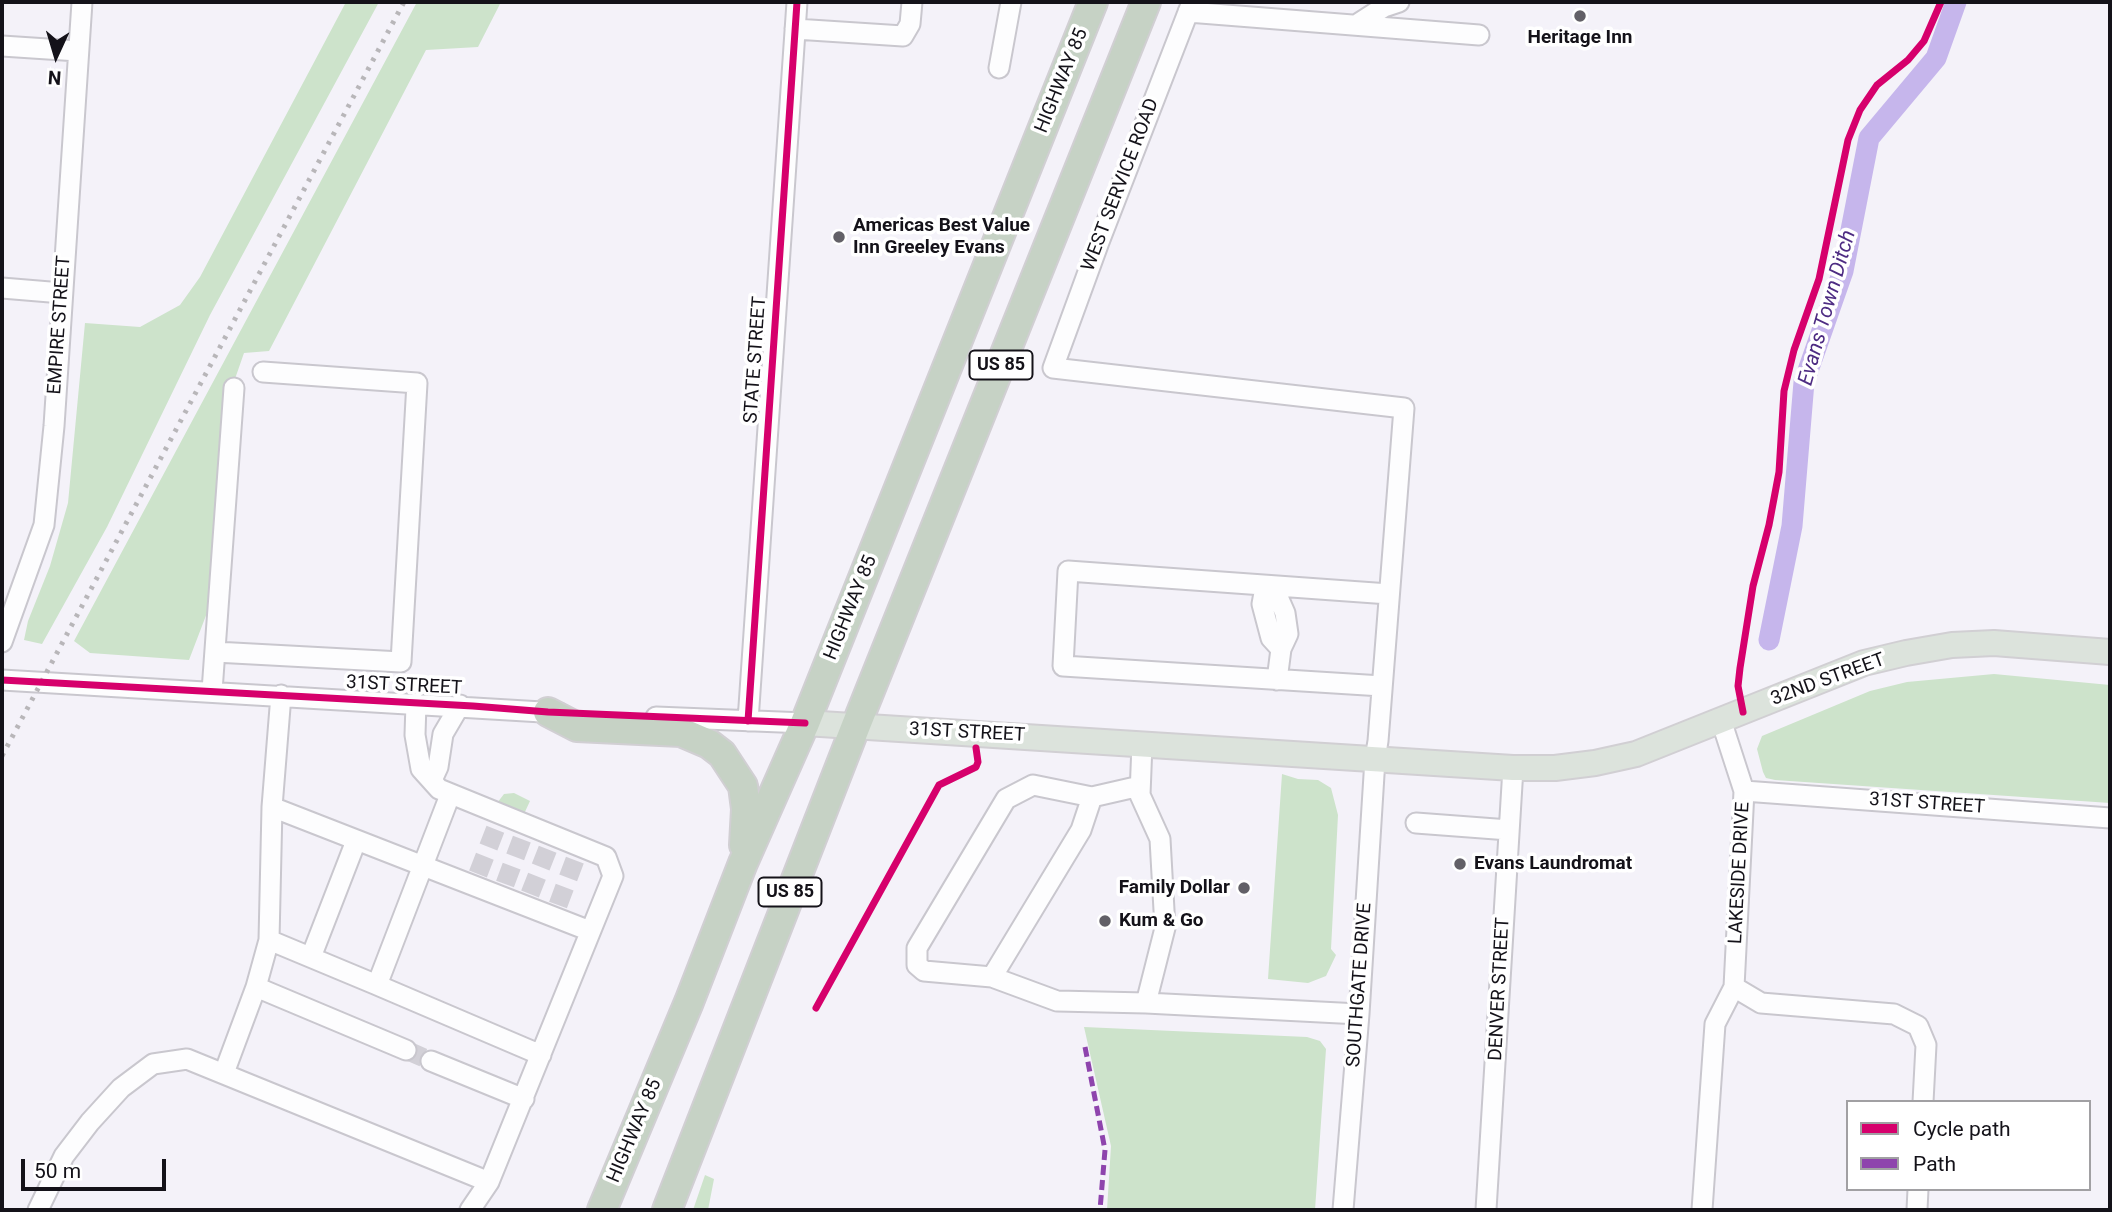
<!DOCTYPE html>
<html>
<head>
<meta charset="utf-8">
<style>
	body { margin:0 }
	#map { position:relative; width:2112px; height:1212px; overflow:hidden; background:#f4f2f9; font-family:Roboto,sans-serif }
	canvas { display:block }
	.frame { position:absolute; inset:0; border:4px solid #141219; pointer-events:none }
	.legend { position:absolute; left:1846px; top:1100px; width:245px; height:91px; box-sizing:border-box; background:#fff; border:2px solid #a1a0a3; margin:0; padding:9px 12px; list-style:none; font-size:21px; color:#141219 }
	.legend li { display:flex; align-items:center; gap:14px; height:35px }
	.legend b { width:35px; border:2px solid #a1a0a3 }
	.north { position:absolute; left:21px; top:21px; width:70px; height:70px; -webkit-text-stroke:5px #fff; paint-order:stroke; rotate:184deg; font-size:19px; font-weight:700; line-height:28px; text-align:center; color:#141219 }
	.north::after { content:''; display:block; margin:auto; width:24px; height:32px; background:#141219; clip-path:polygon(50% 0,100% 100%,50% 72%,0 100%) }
	.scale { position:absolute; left:21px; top:1159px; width:145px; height:32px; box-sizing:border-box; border:4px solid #141219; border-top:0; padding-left:9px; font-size:21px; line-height:24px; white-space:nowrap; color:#141219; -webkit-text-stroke:5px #fff; paint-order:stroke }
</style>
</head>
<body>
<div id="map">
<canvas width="2112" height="1212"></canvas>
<div class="frame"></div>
<ul class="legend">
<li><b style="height:9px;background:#d6006c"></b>Cycle path</li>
<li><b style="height:9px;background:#8e44ad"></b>Path</li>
</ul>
<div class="north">N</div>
<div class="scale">50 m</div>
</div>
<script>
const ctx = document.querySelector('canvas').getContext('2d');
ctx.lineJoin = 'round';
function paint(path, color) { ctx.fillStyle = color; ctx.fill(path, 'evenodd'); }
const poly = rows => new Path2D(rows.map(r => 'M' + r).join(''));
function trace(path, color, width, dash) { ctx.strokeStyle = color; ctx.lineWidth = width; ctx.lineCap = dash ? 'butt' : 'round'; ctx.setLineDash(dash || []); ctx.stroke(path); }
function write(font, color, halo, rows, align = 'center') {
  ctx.font = font + ' Roboto,sans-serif'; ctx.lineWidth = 7; ctx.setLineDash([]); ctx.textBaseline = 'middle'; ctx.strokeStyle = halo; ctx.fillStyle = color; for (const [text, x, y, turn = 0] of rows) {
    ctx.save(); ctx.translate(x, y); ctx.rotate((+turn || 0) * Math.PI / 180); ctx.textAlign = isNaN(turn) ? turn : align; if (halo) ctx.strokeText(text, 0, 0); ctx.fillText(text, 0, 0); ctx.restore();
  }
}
const green = poly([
	[346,2,379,2,210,315,107,527,42,644,24,640,28,621,50,566,68,503,85,323,140,327,180,305,200,277],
	[417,2,501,2,478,47,426,50,269,351,244,353,229,396,210,605,189,660,90,653,74,641],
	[1994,674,2110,685,2110,803,1775,780,1766,778,1763,772,1757,749,1762,736,1870,691,1907,682],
	[1282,774,1298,779,1318,780,1331,788,1338,815,1331,949,1336,955,1326,976,1308,983,1268,979],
	[514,793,530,801,524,814,494,807,504,794],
	[1084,1027,1307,1037,1320,1041,1326,1049,1315,1210,1107,1210,1111,1146],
	[705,1175,714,1179,708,1210,693,1210]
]);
const canal = poly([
	[1769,640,1792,526,1804,382,1843,271,1869,138,1936,58,1956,2]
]);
const minorTunnel = poly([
	[478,874,497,825],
	[505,884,523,836],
	[530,894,549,846],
	[558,905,576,857],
	[406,1050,431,1061]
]);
const minor = poly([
	[1192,2,1099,242,1053,368,1404,408,1378,741,1375,759,1359,1014,1343,1210],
	[1188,12,1479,35],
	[1356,25,1384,7,1399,2],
	[795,29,903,36,910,24,912,2],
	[2,46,78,51],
	[999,68,1011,2],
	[2,288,62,293],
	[1263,585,1264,593,1262,604,1271,638,1281,649,1277,680],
	[1264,593,1278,597,1285,613,1288,634,1281,649],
	[2,642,44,525,54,426,82,2],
	[215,652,401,662,417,383,263,372],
	[2,680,559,713],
	[1382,686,1063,666,1068,571,1389,594],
	[212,691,234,388],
	[656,717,805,723],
	[1721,720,1744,791,1734,987],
	[748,721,797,2],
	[432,780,438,767,443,734,460,705],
	[1140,786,1092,797,1033,785,1006,799,917,948,917,965,924,971,992,977,1057,1001,1146,1003,1165,928,1160,839,1140,795,1142,744],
	[1744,791,2110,818],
	[272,807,590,931],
	[1416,823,1509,830],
	[269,940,377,985,450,795],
	[311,957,356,841],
	[992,977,1081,830,1092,797],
	[377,985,541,1055],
	[256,987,406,1050],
	[1146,1003,1359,1014],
	[431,1061,524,1099],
	[224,1073,256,987,269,940,272,807,281,695],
	[38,1210,64,1156,90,1122,121,1088,153,1064,187,1059,489,1182,613,876,606,857,439,789,421,769,415,735,416,703],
	[470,1210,489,1182],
	[1486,1210,1513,768],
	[1702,1210,1715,1024,1734,987,1761,1003,1894,1014,1918,1026,1926,1045,1923,1102],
	[1917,1210,1918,1189]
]);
const major = poly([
	[805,723,1513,768,1555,768,1595,763,1636,754,1864,663,1906,653,1952,645,1994,643,2110,652]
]);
const highway = poly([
	[548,712,577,727,681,732,709,744,722,754,743,786,746,809,744,845],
	[602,1210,689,1002,743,863,805,723,1093,2],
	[667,1210,855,728,1146,2]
]);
const rail = poly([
	[2,756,404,2]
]);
const quiet = poly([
	[1085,1047,1105,1150,1100,1210]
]);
const cycleway = poly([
	[2,680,473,706,548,712,805,723],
	[1743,712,1738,686,1740,668,1753,586,1769,525,1779,472,1784,391,1794,350,1819,279,1848,140,1860,110,1877,85,1908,60,1924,41,1941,2],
	[748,721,797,2],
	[816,1008,939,785,976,767,978,762,976,748]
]);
const markers = [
	[1580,16,7,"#626067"],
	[839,237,7,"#626067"],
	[1460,864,7,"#626067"],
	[1244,888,7,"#626067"],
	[1105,921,7,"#626067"]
];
const shields = [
	[1001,365,63],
	[790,892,63]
];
const shieldNames = [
	["US 85",1001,365],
	["US 85",790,892]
];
const poiNames = [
	["Heritage Inn",1580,38,"center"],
	["Americas Best Value",853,226],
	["Inn Greeley Evans",853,248],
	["Evans Laundromat",1474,864],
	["Family Dollar",1230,888,"right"],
	["Kum & Go",1119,921]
];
const streetNames = [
	["HIGHWAY 85",1062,81,-68],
	["WEST SERVICE ROAD",1121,185,-69],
	["EMPIRE STREET",60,325,-86],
	["STATE STREET",756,360,-86],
	["HIGHWAY 85",851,608,-68],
	["32ND STREET",1828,680,-20],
	["31ST STREET",404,686,3],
	["31ST STREET",967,733,3],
	["31ST STREET",1927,804,4],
	["LAKESIDE DRIVE",1740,873,-87],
	["SOUTHGATE DRIVE",1360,985,-86],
	["DENVER STREET",1500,989,-87],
	["HIGHWAY 85",635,1131,-67]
];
const waterNames = [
	["Evans Town Ditch",1828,308,-74]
];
paint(green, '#cde3cb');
trace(canal, '#c6b6ec', 21);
trace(minorTunnel, '#d2d0d7', 19, [19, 10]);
trace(minor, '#c9c7ce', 23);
trace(major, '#d1cfd3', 28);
trace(highway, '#d1cfd3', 32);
trace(minor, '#fdfdfe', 19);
trace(major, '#dce3dc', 24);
trace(highway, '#c6d2c5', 28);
trace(rail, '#b8b6b9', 5, [3.5, 7]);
trace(quiet, '#8e44ad', 5, [10, 5]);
trace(cycleway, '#d6006c', 7);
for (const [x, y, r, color] of markers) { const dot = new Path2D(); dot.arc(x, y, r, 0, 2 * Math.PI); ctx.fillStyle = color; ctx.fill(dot); trace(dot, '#fff', 2.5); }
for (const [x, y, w] of shields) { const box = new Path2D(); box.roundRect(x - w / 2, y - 14.5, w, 29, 5); ctx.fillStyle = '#fff'; ctx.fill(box); trace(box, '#141219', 2); }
write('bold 18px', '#141219', null, shieldNames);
write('bold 19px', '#141219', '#fff', poiNames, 'left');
write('19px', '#141219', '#fff', streetNames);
write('italic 21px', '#4e2c83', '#fff', waterNames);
</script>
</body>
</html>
